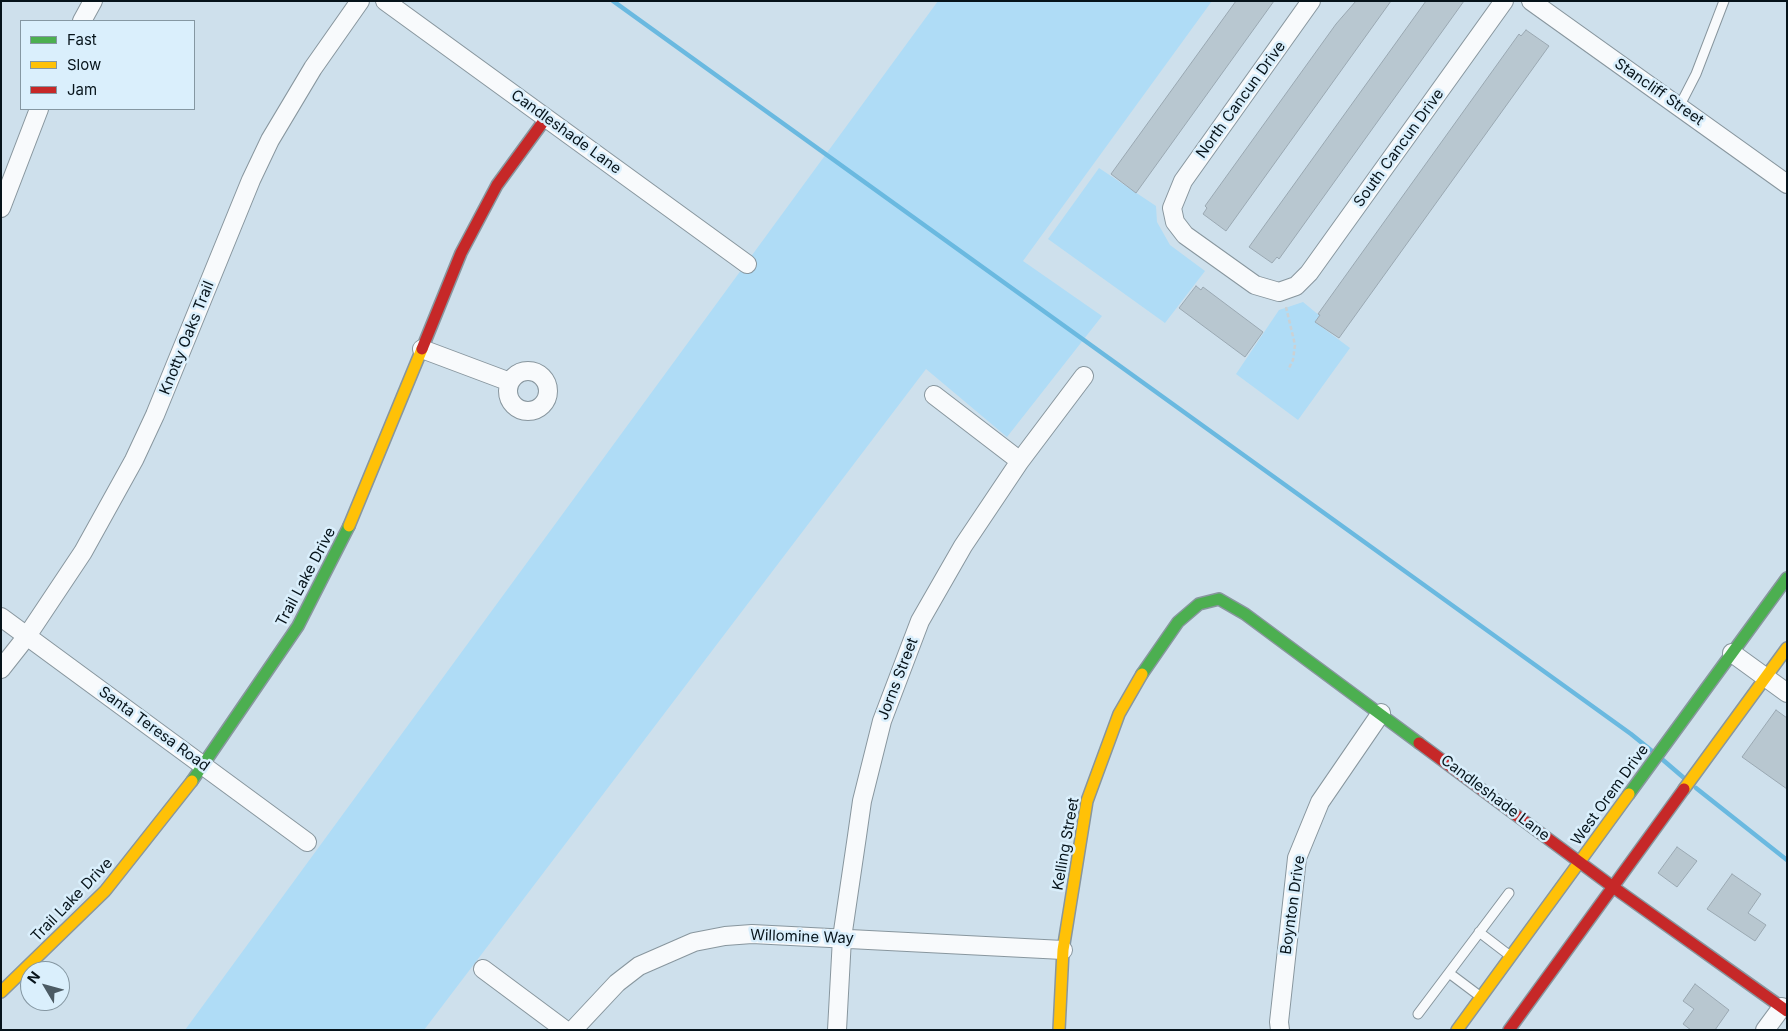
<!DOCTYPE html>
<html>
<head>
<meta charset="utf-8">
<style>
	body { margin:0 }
	#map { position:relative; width:1788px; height:1031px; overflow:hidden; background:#cee0ec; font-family:Inter,sans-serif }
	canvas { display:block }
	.frame { position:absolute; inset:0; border:2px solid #06131a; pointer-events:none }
	.legend { position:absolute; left:20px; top:20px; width:175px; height:90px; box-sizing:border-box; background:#daeffc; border:1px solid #8597a2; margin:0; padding:6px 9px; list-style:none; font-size:15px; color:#06131a }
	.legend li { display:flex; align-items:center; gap:10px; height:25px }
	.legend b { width:25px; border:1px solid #8597a2 }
	.north { position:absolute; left:20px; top:961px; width:50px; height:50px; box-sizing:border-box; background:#daeffc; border:1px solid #8597a2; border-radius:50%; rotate:307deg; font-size:14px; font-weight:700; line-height:20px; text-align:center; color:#06131a }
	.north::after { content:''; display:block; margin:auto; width:18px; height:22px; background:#4c5b64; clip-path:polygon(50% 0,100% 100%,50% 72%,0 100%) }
</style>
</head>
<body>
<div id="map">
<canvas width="1788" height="1031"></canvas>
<div class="frame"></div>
<ul class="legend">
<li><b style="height:6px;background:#4caf50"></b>Fast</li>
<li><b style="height:6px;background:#ffc107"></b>Slow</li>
<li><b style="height:6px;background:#c62828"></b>Jam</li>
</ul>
<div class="north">N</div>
</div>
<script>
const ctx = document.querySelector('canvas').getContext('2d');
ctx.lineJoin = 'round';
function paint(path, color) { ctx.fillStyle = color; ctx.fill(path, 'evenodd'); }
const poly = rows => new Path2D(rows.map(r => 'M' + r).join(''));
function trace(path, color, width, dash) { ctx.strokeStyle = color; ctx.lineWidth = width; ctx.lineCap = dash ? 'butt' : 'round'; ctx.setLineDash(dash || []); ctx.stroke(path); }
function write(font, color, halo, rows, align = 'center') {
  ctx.font = font + ' Inter,sans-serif'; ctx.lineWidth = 5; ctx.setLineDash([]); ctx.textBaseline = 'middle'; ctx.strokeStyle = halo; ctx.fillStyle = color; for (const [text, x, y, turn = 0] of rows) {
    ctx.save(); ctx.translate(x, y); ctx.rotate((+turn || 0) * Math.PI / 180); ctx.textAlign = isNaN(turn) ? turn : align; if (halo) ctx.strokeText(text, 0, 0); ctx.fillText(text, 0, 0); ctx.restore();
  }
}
const green = poly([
	[938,1,1212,1,1023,261,1102,316,1007,437,926,369,424,1030,185,1030],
	[1099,168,1156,206,1157,222,1170,245,1205,271,1165,323,1048,239],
	[1303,302,1320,316,1315,322,1350,348,1298,420,1236,374,1279,310]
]);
const stream = poly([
	[613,1,1631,734,1652,751],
	[1663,760,1684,778],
	[1696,788,1787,860]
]);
const building = poly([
	[1236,1,1274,1,1136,193,1111,174,1236,1],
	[1356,1,1391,1,1226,231,1203,214,1207,208,1205,206,1336,24,1356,1],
	[1426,1,1464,1,1279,259,1277,257,1272,263,1249,247,1426,1],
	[1526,30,1549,46,1339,338,1315,322,1320,315,1318,314,1519,34,1521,36,1526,30],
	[1196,286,1201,290,1203,287,1263,332,1245,357,1179,308,1196,286],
	[1776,710,1787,718,1787,789,1742,757,1776,710],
	[1677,847,1697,861,1677,887,1658,873,1677,847],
	[1732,874,1761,894,1748,913,1766,925,1755,941,1707,909,1732,874],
	[1695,984,1729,1010,1715,1030,1691,1030,1683,1024,1694,1009,1683,1001,1695,984]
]);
const path = poly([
	[1286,307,1295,345,1293,360,1288,370]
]);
const lane = poly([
	[1679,107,1696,74,1724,1],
	[1479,932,1509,955],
	[1449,973,1481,997],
	[1418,1014,1509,893]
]);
const street = poly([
	[385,1,747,264],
	[1311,1,1183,181,1172,208,1175,222,1185,235,1255,285,1279,292,1296,286,1309,273,1504,1],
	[1531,1,1787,184],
	[82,21,93,1],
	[1,208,39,109],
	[422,349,510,382],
	'508 391a20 20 0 1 1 40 0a20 20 0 1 1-40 0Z',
	[934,395,1020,461],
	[1,617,307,842],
	[1732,653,1787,693],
	[1,669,27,636,83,552,134,460,155,415,251,180,270,140,313,68,360,1],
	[483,969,565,1030],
	[573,1030,617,983,639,966,694,942,725,936,752,934,1063,950],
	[837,1030,842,938,857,836,862,801,882,721,920,621,963,546,1020,461,1084,376],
	[1280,1030,1279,1022,1297,858,1320,802,1381,713],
	[1765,1030,1782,1007]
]);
const fast = poly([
	[1142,674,1178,622,1199,604,1219,599,1245,614,1419,743],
	[192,781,298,626,349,526],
	[1629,794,1787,578]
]);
const slow = poly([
	[349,526,422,349],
	[1684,789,1787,648],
	[1,992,105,891,192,781],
	[1059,1030,1063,950,1087,801,1119,714,1142,674],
	[1457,1030,1629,794]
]);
const jam = poly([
	[422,349,461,253,497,185,546,118],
	[1419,743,1613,887,1787,1011],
	[1509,1030,1684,789]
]);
const streetNames = [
	["Stancliff Street",1659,92,35],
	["North Cancun Drive",1241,100,-54],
	["Candleshade Lane",566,132,36],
	["South Cancun Drive",1399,148,-54],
	["Knotty Oaks Trail",187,338,-68],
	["Trail Lake Drive",306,577,-62],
	["Jorns Street",898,679,-69],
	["Santa Teresa Road",154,729,36],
	["West Orem Drive",1610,795,-54],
	["Candleshade Lane",1495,798,37],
	["Kelling Street",1066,844,-80],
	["Trail Lake Drive",72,900,-46],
	["Boynton Drive",1293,905,-82],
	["Willomine Way",802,937,2]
];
paint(green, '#afdcf6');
trace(stream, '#6ab9e0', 4.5);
paint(building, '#b8c7d0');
trace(building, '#9aa8b2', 1);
trace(lane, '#88969e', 11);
trace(street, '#88969e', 20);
trace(fast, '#88969e', 14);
trace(slow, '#88969e', 14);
trace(jam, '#88969e', 14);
trace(path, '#cbd1d4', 2.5, [4, 2.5]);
trace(lane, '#f8fafc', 9);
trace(street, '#f8fafc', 18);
trace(fast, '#4caf50', 11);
trace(slow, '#ffc107', 11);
trace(jam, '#c62828', 11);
write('15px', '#06131a', '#daeffc', streetNames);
</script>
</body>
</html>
